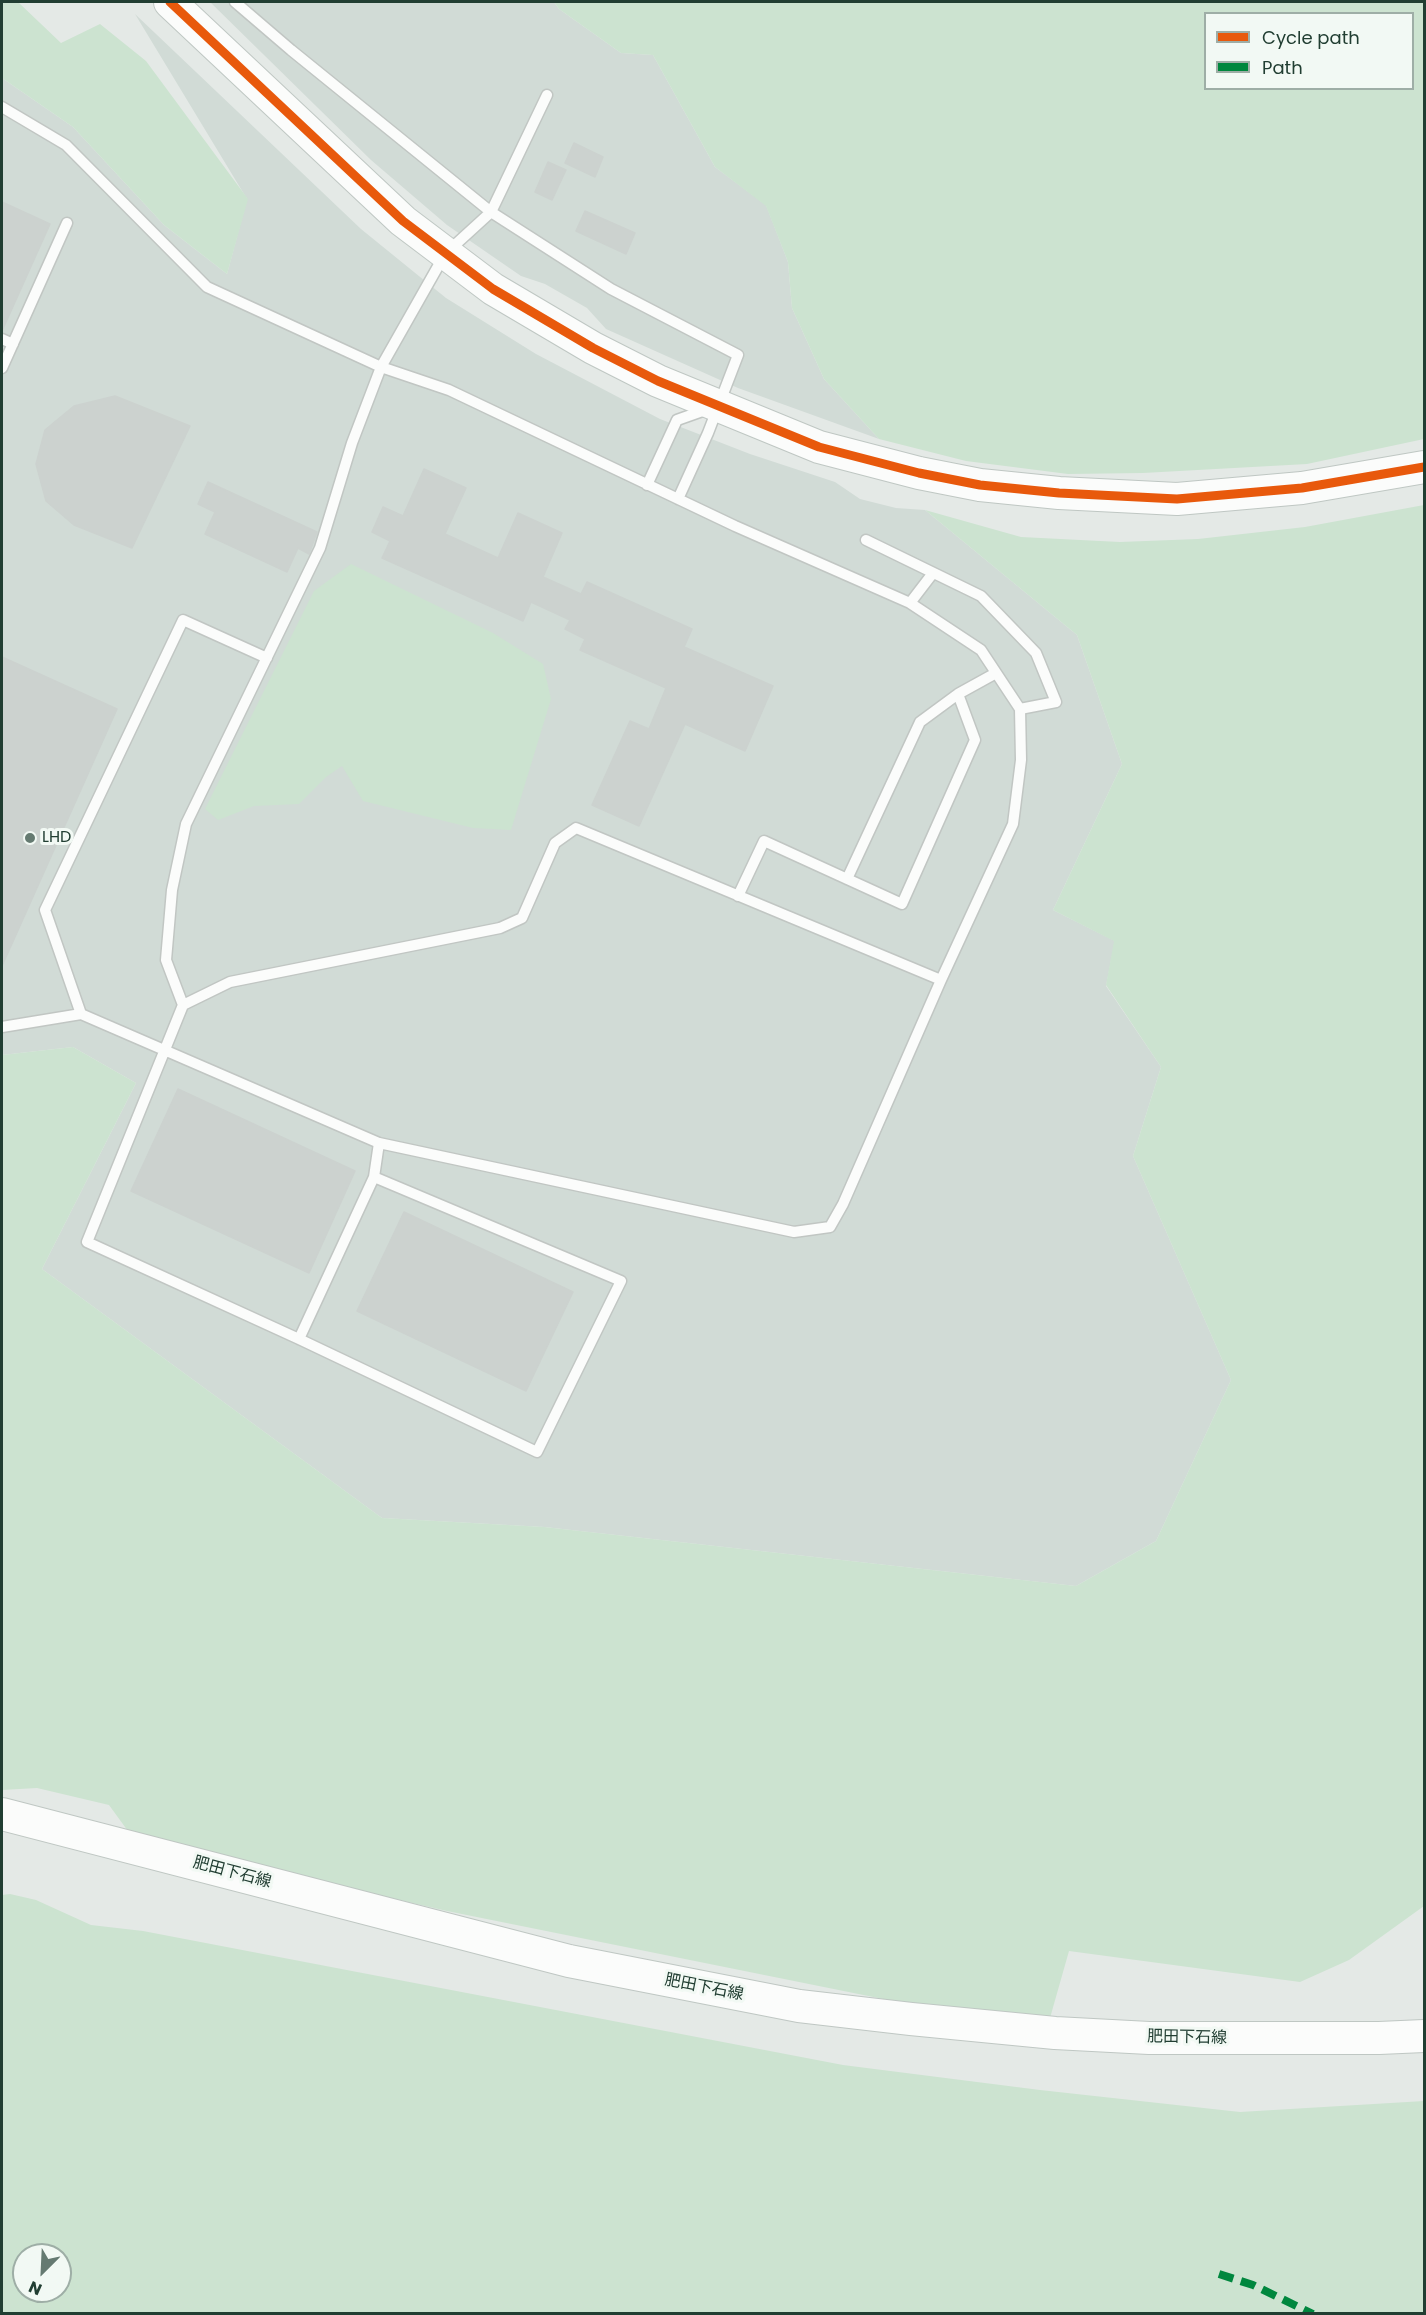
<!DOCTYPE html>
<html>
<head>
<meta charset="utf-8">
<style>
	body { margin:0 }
	#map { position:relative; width:1426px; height:2315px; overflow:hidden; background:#e4e9e6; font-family:Poppins,sans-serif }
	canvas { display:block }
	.frame { position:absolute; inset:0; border:3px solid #213e32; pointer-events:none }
	.legend { position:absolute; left:1204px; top:12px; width:210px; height:78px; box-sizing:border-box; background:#f2f9f4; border:2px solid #9eaea6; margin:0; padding:8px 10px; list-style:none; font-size:18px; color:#213e32 }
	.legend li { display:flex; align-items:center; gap:12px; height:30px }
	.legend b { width:30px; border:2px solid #9eaea6 }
	.north { position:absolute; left:12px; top:2243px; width:60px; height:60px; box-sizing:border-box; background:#f2f9f4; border:2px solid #9eaea6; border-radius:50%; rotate:204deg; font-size:16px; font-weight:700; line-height:24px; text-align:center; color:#213e32 }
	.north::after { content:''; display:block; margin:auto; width:21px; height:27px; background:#657a71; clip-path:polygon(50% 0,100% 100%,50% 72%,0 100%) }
</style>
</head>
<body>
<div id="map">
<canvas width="1426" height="2315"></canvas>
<div class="frame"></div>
<ul class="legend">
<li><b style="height:8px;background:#e8590c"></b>Cycle path</li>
<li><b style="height:8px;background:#00873e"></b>Path</li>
</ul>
<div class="north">N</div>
</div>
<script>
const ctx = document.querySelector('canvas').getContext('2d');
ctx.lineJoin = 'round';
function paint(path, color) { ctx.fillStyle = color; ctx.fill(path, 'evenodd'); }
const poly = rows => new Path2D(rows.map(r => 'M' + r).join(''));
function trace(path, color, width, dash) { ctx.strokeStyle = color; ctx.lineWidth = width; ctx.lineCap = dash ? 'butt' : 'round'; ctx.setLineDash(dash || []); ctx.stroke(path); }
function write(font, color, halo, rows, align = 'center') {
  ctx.font = font + ' Poppins,"Noto Sans JP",sans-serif'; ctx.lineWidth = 6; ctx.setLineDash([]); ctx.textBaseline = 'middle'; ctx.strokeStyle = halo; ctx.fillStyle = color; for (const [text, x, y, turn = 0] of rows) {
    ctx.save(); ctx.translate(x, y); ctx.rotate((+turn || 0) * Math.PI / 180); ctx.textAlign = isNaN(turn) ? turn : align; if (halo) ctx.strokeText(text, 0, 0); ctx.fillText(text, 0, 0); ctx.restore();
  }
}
const built = poly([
	[210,2,554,2,559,9,621,53,653,55,715,167,766,205,788,262,792,308,824,379,879,439,738,388,606,329,587,308,545,284,521,276,447,225,371,160],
	[135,14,361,229,446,298,536,354,660,419,750,454,835,482,860,499,896,508,925,510,1077,635,1122,764,1053,910,1115,941,1106,986,1161,1067,1133,1156,1231,1380,1156,1541,1076,1586,544,1527,382,1518,42,1269,136,1083,73,1047,2,1055,2,78,73,127,164,225,227,274,247,199]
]);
const green = poly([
	[2,2,18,2,61,43,100,24,146,61,248,199,227,274,164,225,73,127,2,78],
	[554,2,1424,2,1424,439,1307,464,1143,473,1068,474,966,461,879,439,824,379,792,308,788,262,766,206,715,167,653,55,621,53,559,9],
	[1206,14,1412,14,1412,88,1206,88],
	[1424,505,1424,1906,1349,1960,1300,1982,1069,1951,1050,2018,918,2006,447,1911,133,1838,109,1805,37,1788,2,1790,2,1055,73,1047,136,1083,42,1269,382,1518,544,1527,1076,1586,1156,1541,1231,1380,1133,1156,1161,1067,1106,985,1114,941,1053,910,1122,764,1077,635,925,510,1021,537,1120,542,1198,539,1305,527],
	[351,564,493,633,543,664,551,699,511,830,473,828,363,801,342,766,326,777,299,804,254,806,218,820,205,809,314,591],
	[10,1894,36,1900,91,1925,143,1931,843,2065,1040,2090,1240,2112,1424,2101,1424,2313,2,2313,2,1895],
	[24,2255,60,2255,60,2291,24,2291]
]);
const building = poly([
	[574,143,603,157,595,177,565,163,574,143],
	[548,162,566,170,552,200,535,192,548,162],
	[2,202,50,224,2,331,2,202],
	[585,211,635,233,626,254,576,231,585,211],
	[115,396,190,426,132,548,74,525,46,501,36,464,45,430,74,406,115,396],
	[424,469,466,488,445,534,498,558,518,513,562,533,543,577,581,594,587,582,692,629,684,647,773,686,745,751,685,724,639,826,592,805,630,721,649,729,666,688,580,650,585,639,565,629,570,620,531,602,523,621,382,558,390,541,372,532,383,507,403,516,424,469],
	[208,482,317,532,309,554,298,548,287,572,205,534,215,512,198,504,208,482],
	[2,657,117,709,2,966,2,657],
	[178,1089,355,1171,309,1273,131,1191,178,1089],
	[404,1212,573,1292,526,1391,357,1311,404,1212]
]);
const lane = poly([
	[235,2,291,50,491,212,611,289,738,355,708,433,678,499],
	[2,107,66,145,207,287,381,367,449,390,735,526,910,603,981,650,1020,709,1021,760,1013,824,941,980,843,1204,830,1227,794,1232,379,1143,81,1014,2,1027],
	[2,339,13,344],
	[2,368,67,223],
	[647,485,677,420,708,409],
	[866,540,981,596,1036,653,1056,702,1020,709],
	[910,603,933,573],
	[847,879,920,722,958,694],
	[738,896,764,841,902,904,975,740,958,694,996,673],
	[183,1005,230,982,500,928,522,918,555,843,576,828,941,980],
	[81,1014,45,910,183,620,267,658],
	[374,1177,621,1281,537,1452,299,1339,87,1242,183,1005,166,960,172,890,186,824,320,548,352,443,381,367,445,254,491,212,547,95],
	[299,1339,374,1177,379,1143]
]);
const secondary = poly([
	[170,2,403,221,493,289,593,348,658,381,819,447,919,473,980,485,1059,493,1177,499,1302,488,1424,467],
	[2,1814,569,1961,799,2006,911,2019,1055,2033,1149,2038,1379,2038,1424,2036]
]);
const quiet = poly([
	[1219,2274,1253,2285,1313,2314]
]);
const cycleway = poly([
	[170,2,403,221,493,289,593,348,658,381,819,447,919,473,980,485,1059,493,1177,499,1302,488,1424,467]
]);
const markers = [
	[30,838,6,"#657a71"]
];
const poiNames = [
	["LHD",42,838]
];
const streetNames = [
	["肥田下石線",232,1873,15],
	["肥田下石線",704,1988,11],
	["肥田下石線",1187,2038,1]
];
paint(built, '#d1dbd6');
paint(green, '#cce3d0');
paint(building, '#ccd2cf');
trace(building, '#ccd2cf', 1.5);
trace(lane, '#c1c6c3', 13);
trace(secondary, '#bfc7c3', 34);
trace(lane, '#fbfcfb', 10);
trace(secondary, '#fbfcfb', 32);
trace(quiet, '#00873e', 8, [15, 8]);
trace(cycleway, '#e8590c', 9);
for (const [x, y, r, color] of markers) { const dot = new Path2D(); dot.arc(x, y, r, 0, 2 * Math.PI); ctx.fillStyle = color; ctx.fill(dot); trace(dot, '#f2f9f4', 2); }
write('16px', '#213e32', '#f2f9f4', poiNames, 'left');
write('16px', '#213e32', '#f2f9f4', streetNames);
</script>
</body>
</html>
